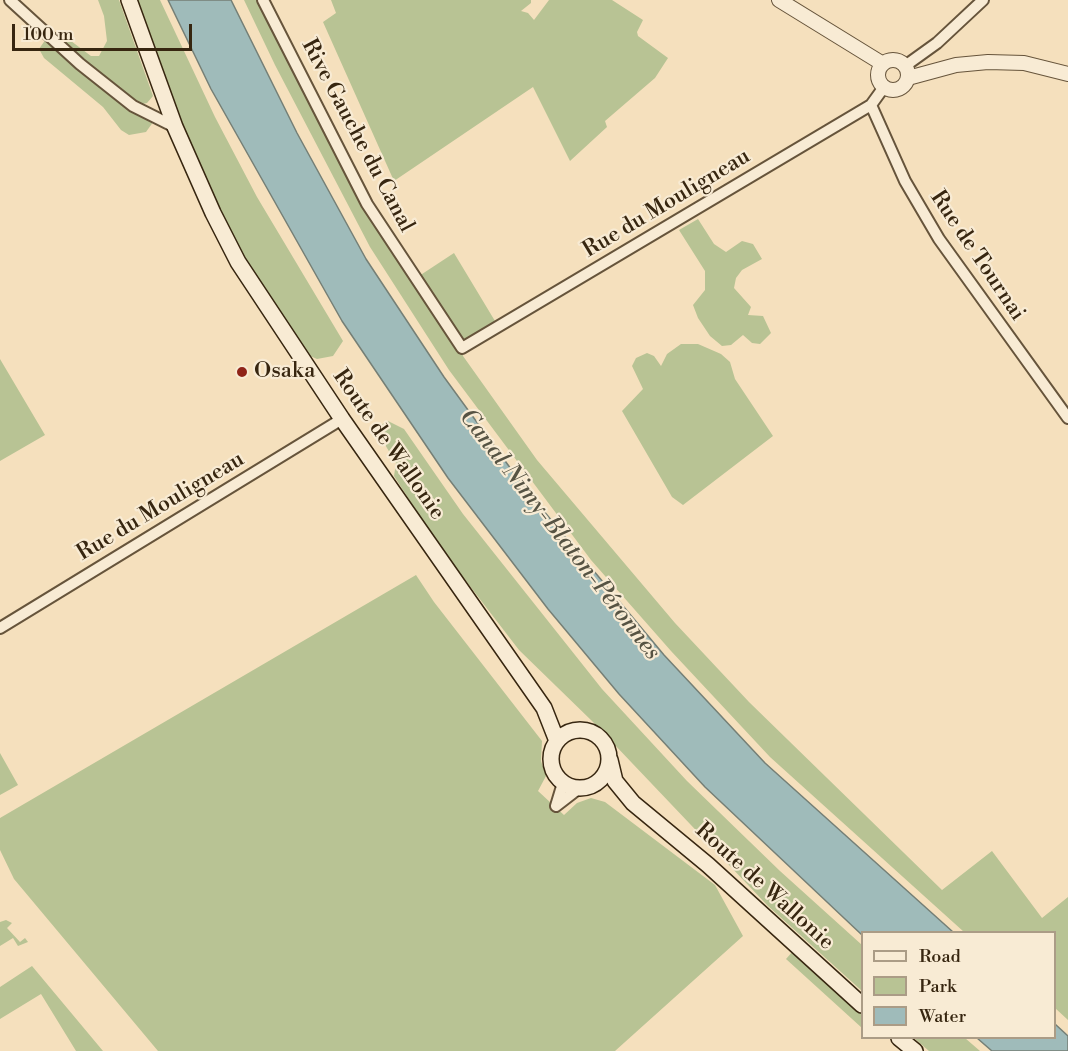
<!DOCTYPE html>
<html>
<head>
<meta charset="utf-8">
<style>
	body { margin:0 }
	#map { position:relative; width:1068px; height:1051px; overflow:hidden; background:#f5e0bd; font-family:"Libre Bodoni",serif }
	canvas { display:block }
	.legend { position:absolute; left:861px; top:931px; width:195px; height:108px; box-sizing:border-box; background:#f8ebd4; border:2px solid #ab9c86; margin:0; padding:8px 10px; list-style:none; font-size:18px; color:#372610 }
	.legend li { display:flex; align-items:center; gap:12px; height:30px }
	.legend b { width:30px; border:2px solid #ab9c86 }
	.scale { position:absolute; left:12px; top:24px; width:180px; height:27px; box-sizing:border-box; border:3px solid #372610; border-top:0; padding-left:8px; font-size:18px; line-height:21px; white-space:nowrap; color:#372610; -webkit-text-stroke:4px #f8ebd4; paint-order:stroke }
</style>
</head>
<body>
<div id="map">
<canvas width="1068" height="1051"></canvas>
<ul class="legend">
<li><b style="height:8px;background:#f8ebd4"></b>Road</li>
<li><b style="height:16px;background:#b8c394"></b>Park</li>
<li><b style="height:16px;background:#9fbbba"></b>Water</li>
</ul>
<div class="scale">100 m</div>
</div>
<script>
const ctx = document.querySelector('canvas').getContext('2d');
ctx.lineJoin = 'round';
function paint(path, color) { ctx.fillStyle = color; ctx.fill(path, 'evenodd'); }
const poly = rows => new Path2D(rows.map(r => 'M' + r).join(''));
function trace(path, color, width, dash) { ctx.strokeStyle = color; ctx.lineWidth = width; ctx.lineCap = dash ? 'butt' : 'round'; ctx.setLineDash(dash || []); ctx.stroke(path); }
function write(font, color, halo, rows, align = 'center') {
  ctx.font = font + ' "Libre Bodoni",serif'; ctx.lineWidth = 4.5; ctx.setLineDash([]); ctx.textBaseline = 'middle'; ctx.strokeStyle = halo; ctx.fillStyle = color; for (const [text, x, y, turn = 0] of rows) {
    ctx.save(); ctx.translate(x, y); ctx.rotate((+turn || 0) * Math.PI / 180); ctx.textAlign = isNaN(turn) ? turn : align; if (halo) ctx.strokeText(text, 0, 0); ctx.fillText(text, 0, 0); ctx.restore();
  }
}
const green = poly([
	[98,0,119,0,153,96,147,103,134,106,156,118,146,132,129,135,121,130,103,107,44,58,39,49,48,36,63,35,91,56,99,56,107,41,104,16],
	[129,0,160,0,215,117,257,197,343,341,333,356,317,359,294,349,238,262],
	[244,0,263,0,367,204,416,278,454,253,498,326,462,348,463,356,537,460,675,623,749,702,942,890,992,851,1042,918,1068,897,1068,1020,1055,1008,1054,932,964,932,770,757,671,651,591,560,449,370,370,247,275,65],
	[331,0,531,0,531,3,521,11,528,13,534,20,549,0,612,0,643,20,637,32,638,36,668,58,655,78,605,121,607,127,570,161,533,87,394,181,323,22,336,13],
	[698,219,714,244,726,252,742,241,753,244,762,259,742,270,736,278,734,288,751,307,748,315,763,316,771,333,760,344,752,343,743,335,731,345,722,346,710,336,698,318,693,305,705,290,705,271,679,230],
	[681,344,698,344,721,354,730,362,735,379,773,436,683,505,672,497,622,411,643,389,632,366,636,358,647,353,654,356,661,366,667,354],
	[0,359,45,435,0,461],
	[388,421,404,429,463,514,602,689,687,781,780,871,862,945,862,991,768,906,593,722,519,650,439,546,394,476,396,463,375,428],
	[416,575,434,602,542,741,541,761,546,776,538,791,564,815,577,803,591,798,605,802,715,885,743,936,615,1051,158,1051,14,879,0,850,0,818],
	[0,753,18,785,0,795],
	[6,920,12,923,7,928,20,942,25,938,28,942,18,946,13,938,0,946,0,922],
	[793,951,862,1014,862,1028,786,959],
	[32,966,103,1051,76,1051,41,994,0,1019,0,987],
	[914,1038,965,1038,980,1051,929,1051]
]);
const water = poly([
	[168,0,231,0,297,133,366,259,444,377,527,491,664,655,765,763,953,932,862,932,862,935,705,787,619,694,548,609,448,478,342,321,211,89,168,0],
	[1055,1024,1068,1036,1068,1051,992,1051,977,1038,1054,1038,1055,1024]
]);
const minor = poly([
	[10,0,80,64,133,106,175,127],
	[263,0,367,204,462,348,871,105,884,87],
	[905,66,937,43,983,0],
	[871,105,905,181,939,239,1068,418],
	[0,628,342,419],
	[556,806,578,789],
	[556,806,563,783]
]);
const tertiary = poly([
	[779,0,883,64],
	'878 75a15 15 0 1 1 30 0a15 15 0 1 1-30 0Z',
	[908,78,956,65,988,62,1024,63,1068,74]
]);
const secondary = poly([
	[129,0,175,127,213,213,238,262,342,419,544,708,557,741],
	'551 759a29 29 0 1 1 58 0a29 29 0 1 1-58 0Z',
	[610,760,615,781,633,803,708,865,862,1005],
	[899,1038,915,1051]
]);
const markers = [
	[242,372,6,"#8f2418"]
];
const streetNames = [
	["Rive Gauche du Canal",357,136,62],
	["Rue du Mouligneau",667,204,-31],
	["Rue de Tournai",977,256,56],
	["Route de Wallonie",388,445,55],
	["Rue du Mouligneau",161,507,-31],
	["Route de Wallonie",764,887,42]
];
const poiNames = [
	["Osaka",254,372]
];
const waterNames = [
	["Canal Nimy-Blaton-Péronnes",559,535,52]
];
paint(green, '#b8c394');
paint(water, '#9fbbba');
trace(water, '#757f76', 1.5);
trace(minor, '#66543b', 14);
trace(tertiary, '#66543b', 16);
trace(secondary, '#372610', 18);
trace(minor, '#f8ebd4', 10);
trace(tertiary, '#f8ebd4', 14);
trace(secondary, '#f8ebd4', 15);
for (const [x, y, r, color] of markers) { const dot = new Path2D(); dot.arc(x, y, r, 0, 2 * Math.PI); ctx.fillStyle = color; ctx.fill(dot); trace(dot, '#f8ebd4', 2); }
write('22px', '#372610', '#f8ebd4', streetNames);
write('22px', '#372610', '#f8ebd4', poiNames, 'left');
write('italic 24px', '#565343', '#f8ebd4', waterNames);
</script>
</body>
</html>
